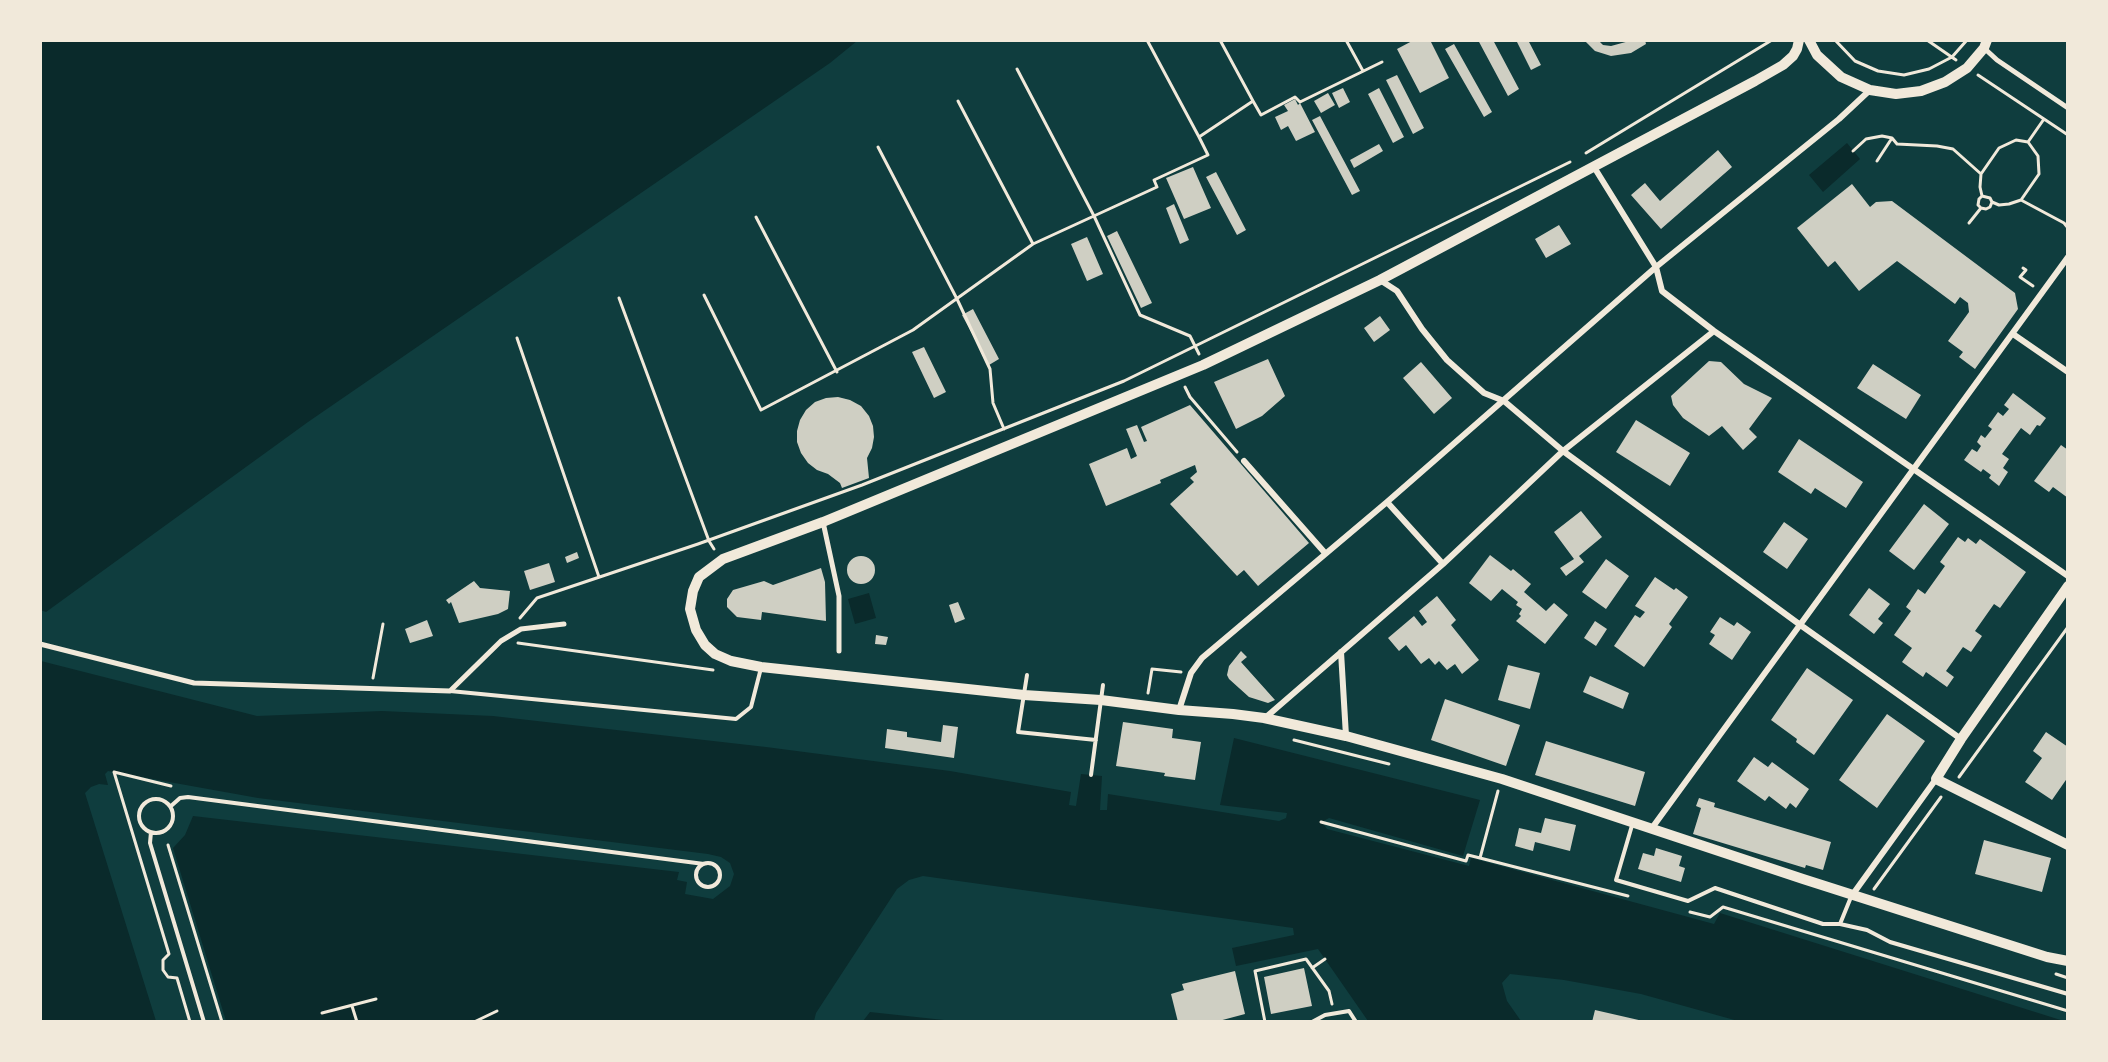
<!DOCTYPE html>
<html>
<head>
<meta charset="utf-8">
<style>
	body { margin:0 }
	#map { position:relative; width:2108px; height:1062px; overflow:hidden; background:#0f3d3e; font-family:"Noto Serif",serif }
	canvas { display:block }
	.frame { position:absolute; inset:0; border:42px solid #f1e9da; pointer-events:none }
</style>
</head>
<body>
<div id="map">
<canvas width="2108" height="1062"></canvas>
<div class="frame"></div>
</div>
<script>
const ctx = document.querySelector('canvas').getContext('2d');
ctx.lineJoin = 'round';
function paint(path, color) { ctx.fillStyle = color; ctx.fill(path, 'evenodd'); }
const poly = rows => new Path2D(rows.map(r => 'M' + r).join(''));
function trace(path, color, width, dash) { ctx.strokeStyle = color; ctx.lineWidth = width; ctx.lineCap = dash ? 'butt' : 'round'; ctx.setLineDash(dash || []); ctx.stroke(path); }
const water = poly([
	[40,41,41,40,857,41,830,63,308,422,46,612,40,610],
	[1847,143,1860,159,1823,192,1809,175],
	[869,593,876,618,855,624,848,599],
	[41,661,257,716,382,711,493,716,766,747,950,771,1071,792,1069,805,1076,806,1081,774,1102,776,1100,810,1107,810,1108,794,1279,821,1286,818,1287,813,1220,805,1234,738,1480,800,1463,856,1329,818,1322,822,1327,829,1469,866,1471,858,1714,924,1720,913,2067,1022,1738,1021,1641,994,1564,980,1510,974,1502,983,1507,1001,1521,1021,1368,1021,1318,949,1236,966,1232,948,1294,935,1293,928,923,876,909,880,897,889,816,1013,814,1021,226,1021,173,848,185,835,193,816,679,872,677,880,687,882,685,894,713,899,730,886,734,874,730,863,721,857,708,854,258,798,108,771,105,774,108,785,99,784,91,787,85,793,156,1021,41,1022],
	[870,1012,953,1021,863,1021]
]);
const building = poly([
	[1414,40,1430,40,1449,78,1420,93,1397,49],
	[1478,40,1493,40,1519,89,1508,96],
	[1516,40,1528,40,1541,65,1531,70],
	[1584,40,1598,40,1603,45,1611,46,1633,40,1645,40,1646,44,1631,53,1611,56,1595,51],
	[1454,44,1492,112,1484,117,1445,49],
	[1397,75,1424,128,1413,134,1386,80],
	[1343,88,1350,102,1339,108,1332,93],
	[1379,88,1404,137,1393,143,1368,94],
	[1328,93,1335,105,1321,113,1314,101],
	[1295,99,1298,105,1300,103,1315,132,1296,141,1288,126,1281,130,1275,117,1288,111,1284,105],
	[1320,116,1360,191,1352,195,1312,120],
	[1379,144,1383,151,1354,168,1350,160],
	[1718,150,1732,167,1661,229,1631,195,1645,183,1660,201],
	[1193,167,1211,208,1184,219,1166,178],
	[1216,172,1246,230,1237,235,1206,177],
	[1852,184,1870,207,1876,202,1892,201,2015,293,2018,309,1975,369,1959,357,1963,352,1948,341,1969,312,1968,303,1960,297,1955,304,1897,261,1859,291,1835,261,1828,267,1797,228],
	[1174,204,1189,240,1180,244,1166,208],
	[1559,225,1571,244,1546,258,1535,239],
	[1117,231,1152,303,1141,308,1107,236],
	[1087,237,1103,274,1087,281,1071,244],
	[973,309,999,359,989,365,962,315],
	[1380,316,1390,330,1374,342,1364,328],
	[924,347,946,392,934,398,912,352],
	[1268,359,1285,396,1262,416,1236,429,1214,382],
	[1709,361,1721,362,1744,384,1772,398,1749,429,1757,437,1743,450,1722,426,1709,436,1683,418,1673,405,1671,396],
	[1421,362,1452,398,1434,414,1403,378],
	[1873,364,1921,395,1906,419,1857,388],
	[2013,393,2046,418,2040,426,2037,425,2030,435,2021,428,2002,454,2009,459,2003,468,2008,472,1999,486,1989,478,1991,475,1983,469,1981,472,1964,460,1972,449,1977,452,1981,446,1977,442,1981,435,1985,438,1992,429,1988,426,1998,412,2003,416,2009,409,2004,405],
	[838,397,850,400,861,406,869,416,873,426,874,437,872,448,867,458,869,478,842,488,840,483,828,474,817,470,808,463,801,453,797,442,797,431,800,420,806,410,815,402,826,398],
	[1190,405,1309,543,1258,586,1244,570,1237,576,1170,504,1194,482,1190,478,1197,472,1195,465,1160,480,1161,483,1106,506,1089,464,1127,448,1131,459,1137,456,1126,429,1137,425,1144,442,1147,441,1141,427],
	[1636,420,1690,453,1670,486,1616,452],
	[1799,439,1863,482,1846,508,1815,488,1811,494,1778,472],
	[2061,445,2068,450,2068,498,2053,487,2049,492,2034,481],
	[1924,504,1949,524,1914,570,1889,551],
	[1581,511,1602,537,1579,556,1584,562,1566,576,1560,568,1574,559,1554,532],
	[1784,522,1808,539,1787,569,1763,552],
	[1958,537,1965,542,1968,538,1976,544,1980,539,2026,572,2000,608,1994,604,1975,631,1982,636,1971,652,1963,647,1946,671,1954,677,1947,687,1926,672,1923,677,1902,662,1912,648,1894,635,1911,611,1906,607,1918,589,1925,594,1945,566,1940,562],
	[577,552,579,558,567,563,565,557],
	[1490,555,1511,571,1513,569,1531,584,1524,592,1546,611,1554,603,1568,615,1545,644,1516,621,1521,616,1519,614,1522,609,1516,605,1518,602,1502,589,1491,601,1469,583],
	'847 570a14 14 0 1 1 28 0a14 14 0 1 1-28 0Z',
	[1606,559,1629,576,1606,609,1582,592],
	[549,563,555,582,530,590,524,571],
	[821,568,825,582,826,621,762,612,761,620,737,617,727,607,727,599,733,590,764,581,773,585],
	[1655,577,1674,590,1676,588,1688,597,1669,624,1672,627,1644,667,1614,646,1635,615,1640,618,1645,612,1635,606],
	[474,581,480,588,510,591,508,609,498,614,459,623,451,602,449,604,446,600],
	[1869,588,1890,604,1878,619,1883,623,1874,634,1849,615],
	[1437,596,1456,620,1451,625,1479,660,1462,674,1455,664,1447,670,1439,661,1435,665,1429,658,1421,664,1406,645,1399,651,1388,638,1414,616,1422,626,1427,622,1419,611],
	[958,602,965,619,955,623,949,605],
	[1720,617,1734,626,1737,622,1751,632,1732,660,1709,644,1715,635,1710,632],
	[427,620,433,636,410,643,405,629],
	[1595,621,1607,629,1596,646,1584,638],
	[876,635,888,637,886,645,875,644],
	[1241,651,1247,657,1241,662,1275,700,1268,703,1249,697,1229,679,1227,675,1229,666],
	[1508,665,1540,673,1530,709,1498,700],
	[1807,668,1853,700,1814,755,1796,742,1797,739,1771,720],
	[1590,676,1629,693,1623,709,1583,692],
	[1445,699,1520,725,1506,766,1431,740],
	[1887,714,1925,741,1877,808,1839,780],
	[1123,722,1173,729,1172,738,1201,742,1195,780,1164,776,1165,773,1116,766],
	[943,725,958,727,954,758,885,748,887,729,907,732,907,737,941,742],
	[2046,732,2068,747,2068,777,2052,800,2025,782,2042,758,2033,751],
	[1546,741,1645,772,1635,806,1535,775],
	[1754,757,1768,767,1772,762,1809,789,1796,808,1790,803,1786,809,1769,796,1765,801,1737,781],
	[1699,798,1715,803,1714,807,1831,842,1823,870,1806,865,1805,868,1693,834,1701,808,1696,806],
	[1545,818,1576,825,1570,851,1535,842,1533,851,1515,846,1519,828,1541,833],
	[1984,840,2051,858,2042,892,1975,874],
	[1656,848,1682,856,1679,866,1685,868,1681,882,1638,869,1643,853,1654,856],
	[1304,968,1312,1006,1271,1014,1264,977],
	[1235,971,1245,1014,1215,1022,1178,1022,1171,994,1184,990,1182,984],
	[1595,1010,1643,1021,1643,1022,1592,1022]
]);
const path = poly([
	[1147,40,1199,137],
	[1220,40,1253,101],
	[1346,40,1363,71],
	[1835,40,1855,61,1878,71,1904,75,1929,69,1952,57,1967,40],
	[1927,40,1956,60],
	[1017,69,1094,216,1140,315,1190,336,1199,354],
	[1978,75,2068,135],
	[958,101,1033,244],
	[878,147,957,299,990,369,993,403,1004,429],
	[1853,151,1866,139,1882,136,1892,138,1897,144,1937,146,1953,149,1981,174,1980,187,1982,196],
	[1586,153,1772,40],
	[1877,161,1892,138],
	[1981,174,1999,148,2016,140,2028,142],
	[2021,200,2039,174,2038,156,2028,142,2044,119],
	[1992,202,1999,205,2009,204,2021,200,2064,223,2068,228],
	[756,217,837,372],
	[1969,223,1981,208,1986,209,1990,207,1992,202,1990,198,1982,196,1979,199,1978,205,1981,208],
	[2023,268,2026,270,2020,277,2033,286],
	[704,295,761,410,913,330,1033,244,1157,187,1154,180,1208,155,1199,137,1253,101,1261,115,1295,97,1300,102,1382,62],
	[619,298,709,541,714,549],
	[517,338,599,577],
	[1185,387,1190,397,1237,452],
	[520,618,537,598,698,544,862,485,1124,381,1570,162],
	[518,643,713,670],
	[373,678,383,624],
	[1148,693,1152,669,1181,672],
	[1294,740,1389,764],
	[1959,777,2068,627],
	[171,786,114,772,169,954,163,960,163,970,168,977,177,978,190,1022],
	[1321,822,1466,861,1468,855,1480,858,1498,791],
	[168,845,222,1022],
	[1480,858,1628,896],
	[1874,889,1941,797],
	[1690,912,1710,917,1723,907,2068,1011],
	[1312,968,1325,959],
	[2056,974,2068,978],
	[352,1006,357,1022],
	[322,1013,376,999],
	[474,1022,497,1011],
	[1265,1022,1255,971,1306,959,1329,991,1332,1004]
]);
const service = poly([
	[1027,675,1018,732,1096,740],
	[450,691,736,719,751,707,761,668],
	[1091,775,1103,685],
	'139 816a17 17 0 1 1 34 0a17 17 0 1 1-34 0Z',
	[171,806,180,798,188,797,704,864],
	[1633,822,1616,880,1688,901,1715,888,1823,924,1840,924,1867,930,1890,942,2068,994],
	[151,832,150,843,204,1022],
	'696 875a12 12 0 1 1 24 0a12 12 0 1 1-24 0Z',
	[1840,924,1851,897],
	[1312,1022,1325,1015,1349,1011,1356,1022]
]);
const pedestrian = poly([
	[1984,48,1997,60,2068,108],
	[823,522,839,596,839,651],
	[40,644,194,683,450,691,501,641,521,629,564,624]
]);
const minor = poly([
	[1594,167,1656,267,1662,291,1714,331,2068,576],
	[1380,280,1397,291,1422,329,1447,360,1484,393,1504,401,1563,451,1799,624,1961,739],
	[2013,334,2068,372],
	[1244,461,1325,553],
	[1387,502,1443,564],
	[1341,652,1346,736],
	[1179,710,1191,673,1202,658,1387,502,1656,267,1839,119,1870,90],
	[1265,718,1443,564,1563,451,1714,331],
	[1652,828,2068,257],
	[1853,894,1936,779]
]);
const tertiary = poly([
	[1799,40,1797,49,1793,56,1783,65,1755,81,1380,280,1203,365,823,522,723,559,699,577,693,591,690,609,696,630,705,645,715,654,731,661,761,667,1024,695,1101,700,1179,710,1233,714,1264,718,1346,736,1502,779,1803,879,2047,957,2068,961],
	[1809,40,1817,55,1841,77,1870,90,1896,94,1921,91,1945,82,1967,68,1984,48,1987,40],
	[2068,586,1961,739,1936,779,2068,845]
]);
paint(water, '#0a2a2b');
paint(building, '#cfcfc3');
trace(path, '#f1e9da', 3);
trace(service, '#f1e9da', 4);
trace(pedestrian, '#f1e9da', 5);
trace(minor, '#f1e9da', 6);
trace(tertiary, '#f1e9da', 10);
</script>
</body>
</html>
